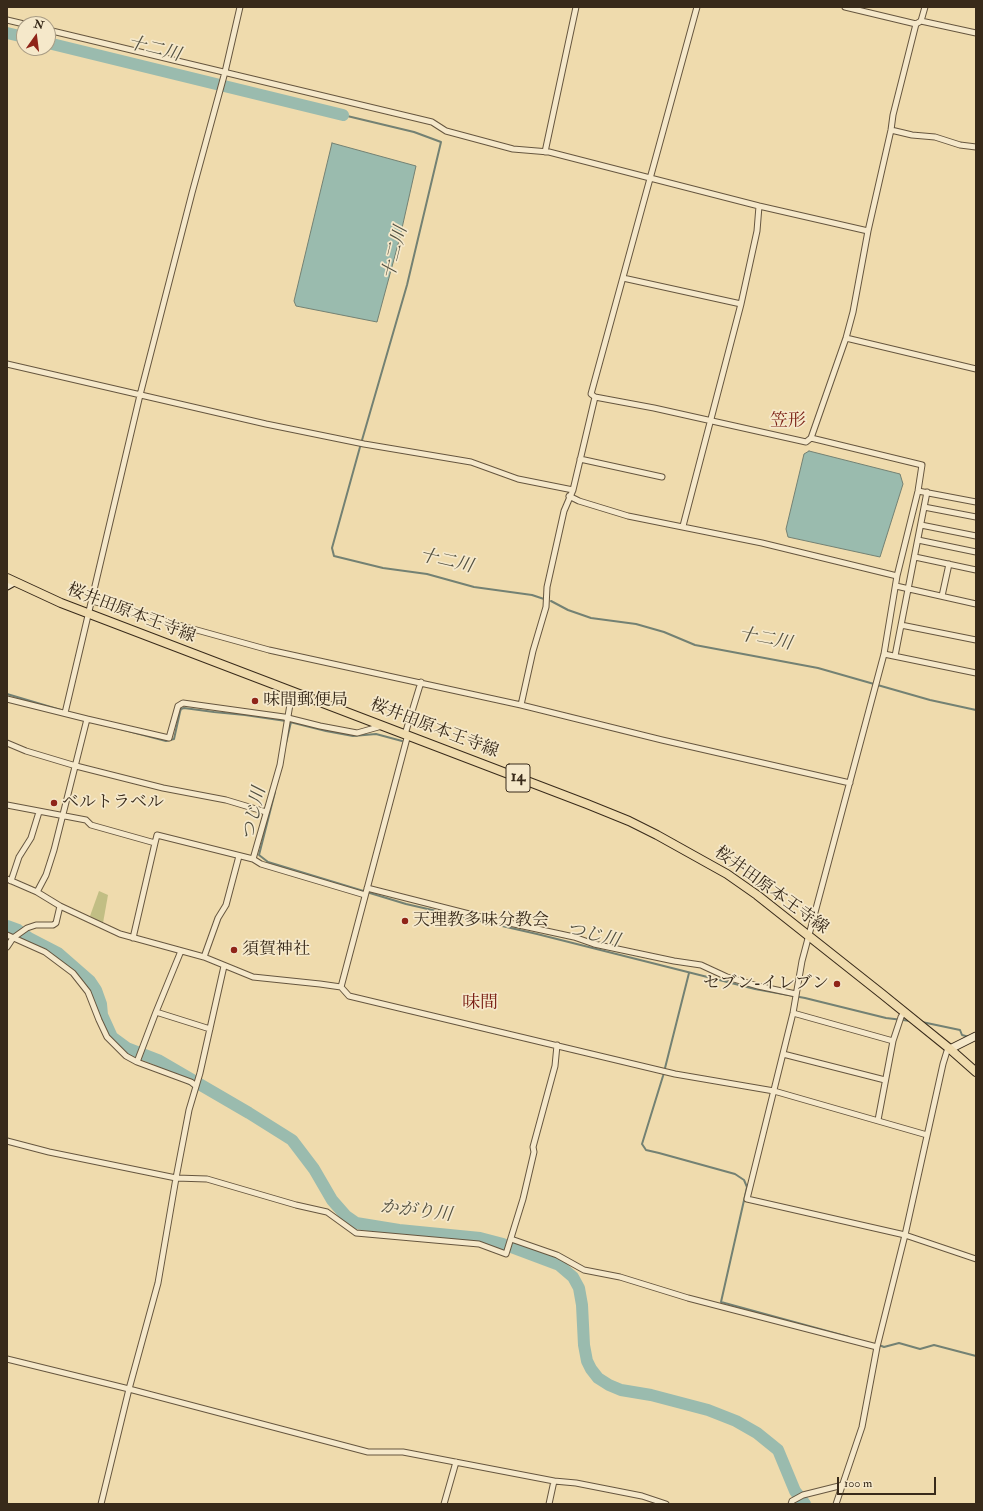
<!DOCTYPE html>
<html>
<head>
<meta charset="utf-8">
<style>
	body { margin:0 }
	#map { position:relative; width:983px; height:1511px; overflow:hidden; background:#efdbad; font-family:"IM FELL Double Pica",serif }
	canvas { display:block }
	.frame { position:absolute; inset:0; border:8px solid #382a1a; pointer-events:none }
	.north { position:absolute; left:16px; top:16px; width:40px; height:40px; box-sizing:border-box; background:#f5e8ca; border:1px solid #a99c84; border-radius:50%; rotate:14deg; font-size:11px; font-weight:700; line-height:16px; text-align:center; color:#382a1a }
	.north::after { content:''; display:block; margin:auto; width:14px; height:18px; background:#8f2418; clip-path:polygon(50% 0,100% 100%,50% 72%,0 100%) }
	.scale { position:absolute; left:837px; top:1477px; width:99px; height:18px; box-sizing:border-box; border:2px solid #382a1a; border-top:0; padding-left:5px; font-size:12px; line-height:14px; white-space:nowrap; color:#382a1a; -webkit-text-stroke:3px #f5e8ca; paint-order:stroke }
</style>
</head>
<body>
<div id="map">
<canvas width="983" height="1511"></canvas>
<div class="frame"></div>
<div class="north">N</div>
<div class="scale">100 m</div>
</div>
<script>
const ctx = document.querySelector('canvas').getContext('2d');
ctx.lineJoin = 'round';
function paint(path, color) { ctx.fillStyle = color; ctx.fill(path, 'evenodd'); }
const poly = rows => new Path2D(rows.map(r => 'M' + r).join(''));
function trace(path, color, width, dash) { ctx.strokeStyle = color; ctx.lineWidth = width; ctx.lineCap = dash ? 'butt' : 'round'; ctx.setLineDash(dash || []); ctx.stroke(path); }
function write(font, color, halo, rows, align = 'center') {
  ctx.font = font + ' "IM FELL Double Pica","Noto Serif JP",serif'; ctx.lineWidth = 3.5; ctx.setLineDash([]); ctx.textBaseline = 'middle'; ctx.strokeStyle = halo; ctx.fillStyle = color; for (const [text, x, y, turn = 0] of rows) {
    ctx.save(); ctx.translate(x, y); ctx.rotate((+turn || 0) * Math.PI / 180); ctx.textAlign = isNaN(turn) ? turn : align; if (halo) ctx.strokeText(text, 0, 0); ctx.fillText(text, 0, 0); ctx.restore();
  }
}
const green = poly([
	[99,891,108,895,103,923,90,916]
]);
const water = poly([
	[332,143,416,166,400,237,377,322,296,306,294,301,332,143],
	[809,451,900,474,903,484,880,557,788,537,786,529,804,454,809,451]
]);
const stream = poly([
	[343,115,414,132,441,142,407,285,360,447,332,548,334,556,383,568,427,574,474,587,532,595,544,599],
	[551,601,568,610,591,618,636,624,664,632,695,645,818,668,930,700,976,710],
	[7,694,71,713],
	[290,722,326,731,353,736,376,734,402,741],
	[113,727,166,741,174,739,180,712,181,709,184,708,214,712,245,715,286,721],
	[286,743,291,722],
	[275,792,259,855,268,862,406,904,537,934,755,989,805,998,886,1018,911,1021],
	[689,973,663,1076,642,1144,646,1150,659,1153,735,1174,744,1180,747,1187,721,1302,849,1337],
	[922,1022,960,1030,962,1035,969,1037],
	[879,1345,884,1347,899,1343,920,1349,934,1345,976,1356]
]);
const river = poly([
	[7,33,24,37],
	[48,43,343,115],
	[7,926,18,930,29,938,58,953,90,981,96,990,101,1004,102,1015,112,1037,127,1048,158,1060,249,1113,292,1140,314,1169,332,1200,346,1216,356,1223,399,1230,480,1238,503,1244,559,1265,573,1277,579,1288,582,1305,584,1345,587,1361,591,1369,598,1378,609,1385,621,1390,651,1395,708,1410,736,1421,757,1433,778,1450,795,1491,805,1504]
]);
const street = poly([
	[697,7,591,394,595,397,654,408,806,442,811,438,846,338,853,312,868,231,891,130,893,115,916,24,921,21,925,7],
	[845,7,916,24],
	[7,20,24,24],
	[921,21,976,33],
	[48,30,432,122,446,131,513,149,549,152,759,206,868,231],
	[891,130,912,135,935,137,960,145,976,147],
	[545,152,576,7],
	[623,278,741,304,683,526],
	[741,304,757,231,759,206],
	[846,338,976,369],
	[7,364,266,424,364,444,471,462,518,479,573,490],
	[811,438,922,465,918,491,897,576,884,654,802,961,793,1013,747,1199,905,1235,976,1259],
	[580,459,662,477],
	[918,491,976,502],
	[569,496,579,501,628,516,762,543,897,576],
	[924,507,976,517],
	[921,525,976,536],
	[918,540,976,552],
	[915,557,976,570],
	[896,586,976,604],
	[942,596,949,564],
	[92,601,269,650,521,705,662,740,850,783],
	[901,625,976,640],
	[884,654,976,673],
	[895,656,927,492],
	[7,699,87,719,169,738,178,706,183,703,284,717,320,726,357,733,382,726],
	[521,705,533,651,546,607,547,587,564,511,573,490,595,397],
	[65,713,140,395,192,193,225,72,240,7],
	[7,743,26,751,76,766,163,788,226,800,266,812],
	[7,805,86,820,91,825,155,843,157,835,253,859,261,864,365,895],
	[253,859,280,765,292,692],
	[7,879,37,892,60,906,120,934,204,957,253,977,320,984,341,987,349,996,675,1074,774,1091,927,1135],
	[11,881,19,857,31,838,39,812],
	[367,888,477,916,574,937,594,944,674,961,701,965,727,977,758,986,796,994],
	[37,892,46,875,54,850,87,719],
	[7,935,45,952,73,973,88,992,99,1020,107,1037,126,1056,137,1062,191,1082,196,1086],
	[133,938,155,843],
	[7,947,13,938,27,928,36,925,53,925,56,923,60,906],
	[181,951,156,1012,210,1029],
	[204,957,218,918,226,905,239,856],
	[341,987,407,738,406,731,421,682],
	[793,1013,893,1041,878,1120],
	[893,1041,901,1017,904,1012],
	[783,1054,885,1080],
	[137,1062,156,1012],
	[7,1141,49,1152,176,1178,207,1179,296,1205,327,1212,356,1233,479,1244,506,1254,523,1199,534,1152,533,1147,555,1066,557,1045],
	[511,1239,557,1255,584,1270,620,1277,688,1298,877,1347],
	[7,1359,129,1389,368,1452,403,1452,554,1481,576,1483,642,1496,666,1504],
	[101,1504,129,1389,158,1283,176,1178,189,1110,200,1073,224,966],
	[444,1504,456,1462],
	[549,1504,554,1481],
	[791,1504,792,1501,803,1495,843,1485],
	[836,1504,862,1427,877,1347,905,1235,943,1064,947,1051,950,1049]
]);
const secondary = poly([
	[7,586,14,582],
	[950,1049,976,1036]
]);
const primary = poly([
	[7,578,61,603,587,804,629,821,657,835,727,874,757,895,882,994,950,1049,976,1072]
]);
const markers = [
	[255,701,4,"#8f2418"],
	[54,803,4,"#8f2418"],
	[405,921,4,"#8f2418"],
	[234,950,4,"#8f2418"],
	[837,984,4,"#8f2418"]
];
const shields = [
	[518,778,24]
];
const shieldNames = [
	["14",518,778]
];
const streetNames = [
	["桜井田原本王寺線",131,614,21],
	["桜井田原本王寺線",434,729,21],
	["桜井田原本王寺線",771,891,36]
];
const poiNames = [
	["味間郵便局",263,701],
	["ベルトラベル",62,803],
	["天理教多味分教会",413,921],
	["須賀神社",242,950],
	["セブン-イレブン",829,984,"right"]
];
const waterNames = [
	["十二川",154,50,14],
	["十二川",396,253,-76],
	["十二川",446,562,13],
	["十二川",765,640,11],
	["つじ川",255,814,-77],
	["つじ川",593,936,14],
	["かがり川",416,1212,7]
];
const neighbourhoodNames = [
	["笠形",788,422],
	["味間",480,1004]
];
paint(green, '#c1be84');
paint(water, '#9abbae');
trace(water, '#738173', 1);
trace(stream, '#738173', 2);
trace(river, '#9abbae', 12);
trace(street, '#66563f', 7);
trace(secondary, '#382a1a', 9);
trace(primary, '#382a1a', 10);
trace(street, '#f5e8ca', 5);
trace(secondary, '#f5e8ca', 7);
trace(primary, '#efdbad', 8);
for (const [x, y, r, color] of markers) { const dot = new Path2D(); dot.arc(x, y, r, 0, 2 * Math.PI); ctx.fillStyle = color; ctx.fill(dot); trace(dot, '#f5e8ca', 1.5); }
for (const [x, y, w] of shields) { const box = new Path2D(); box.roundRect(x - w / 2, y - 14, w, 28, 3); ctx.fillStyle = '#f5e8ca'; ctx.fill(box); trace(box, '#382a1a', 1); }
write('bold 16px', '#382a1a', null, shieldNames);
write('17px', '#382a1a', '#f5e8ca', streetNames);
write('17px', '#382a1a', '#f5e8ca', poiNames, 'left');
write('italic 18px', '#504e3f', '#f5e8ca', waterNames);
write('18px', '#7a1f14', '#f5e8ca', neighbourhoodNames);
</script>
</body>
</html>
